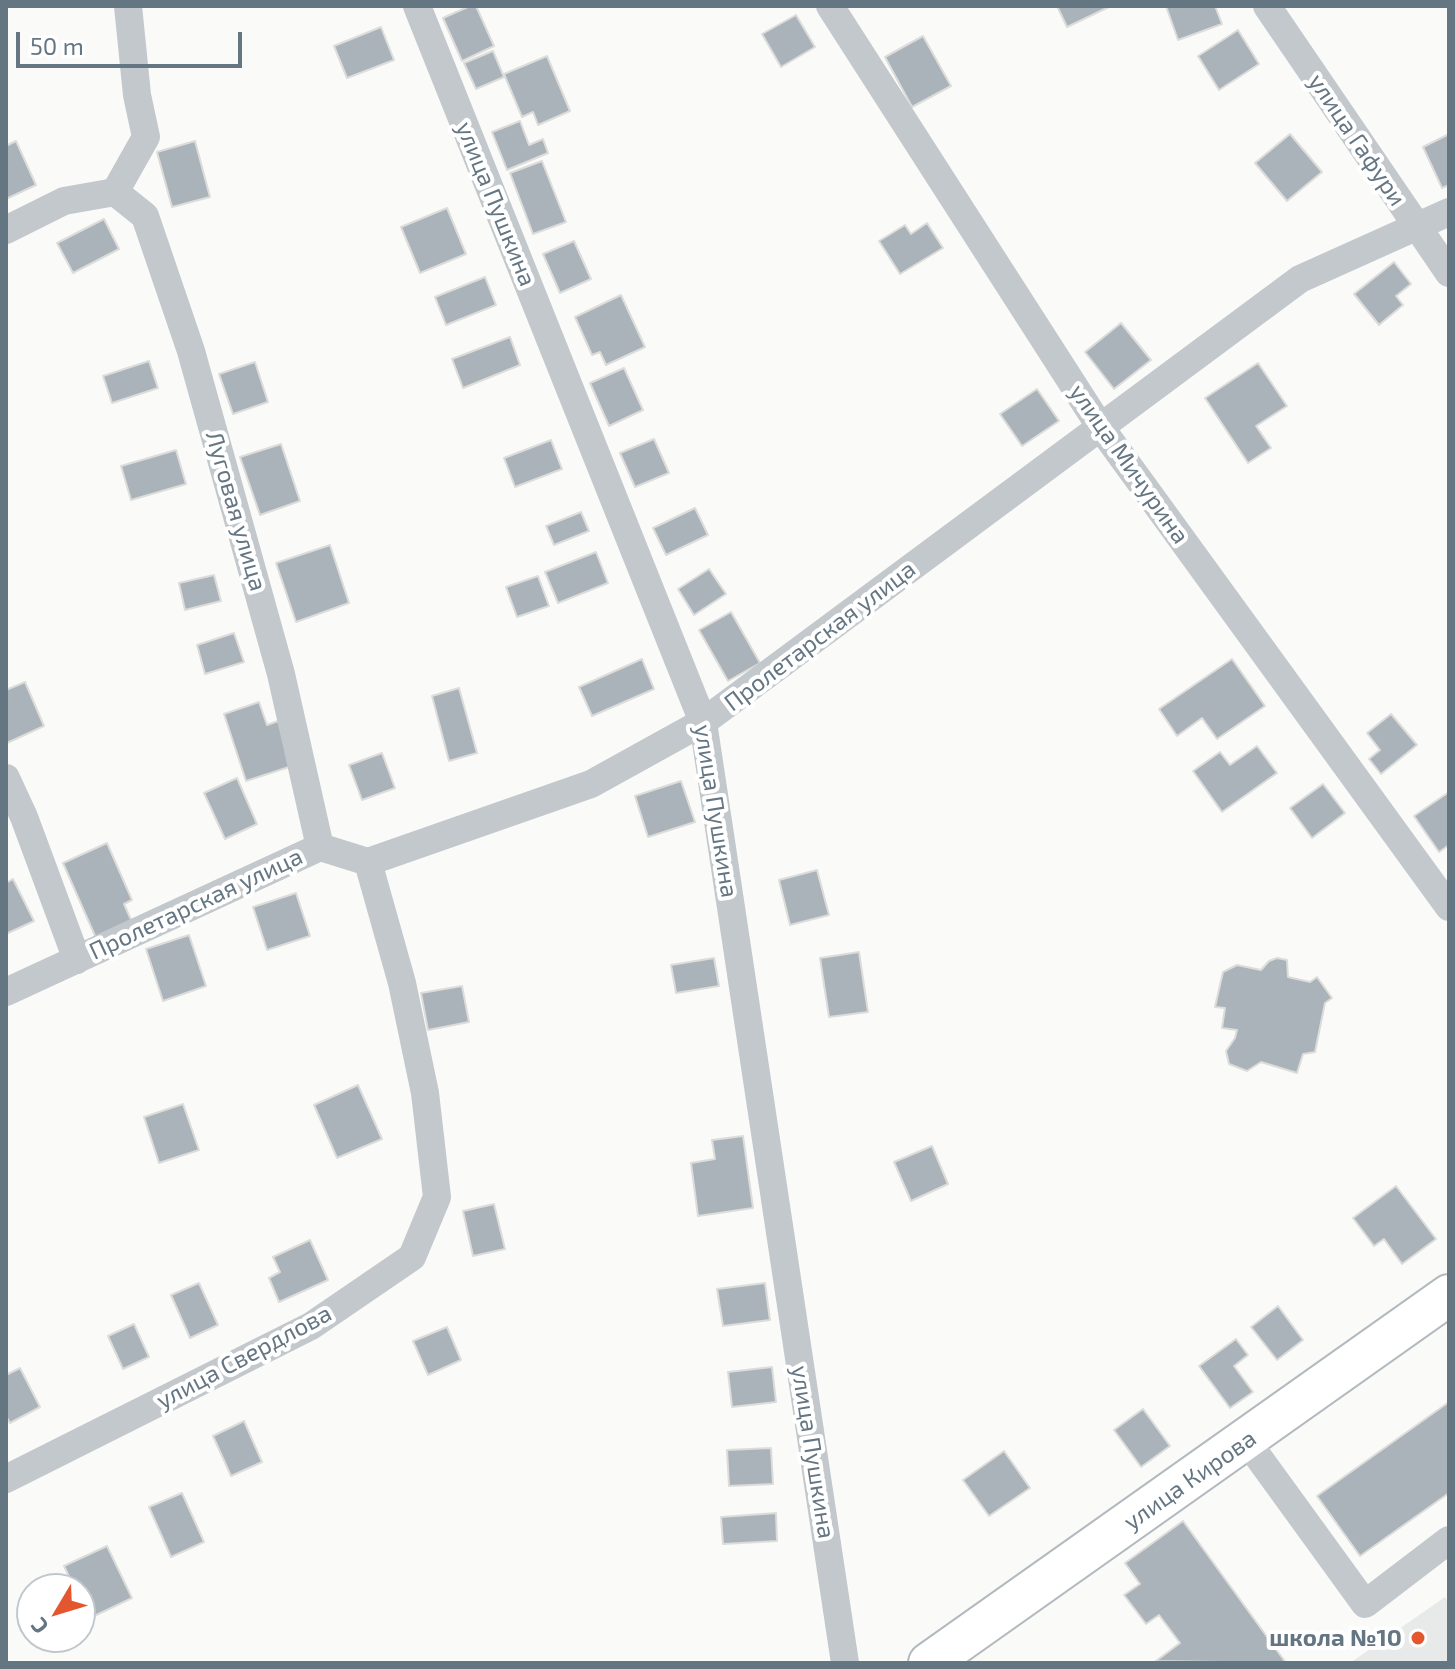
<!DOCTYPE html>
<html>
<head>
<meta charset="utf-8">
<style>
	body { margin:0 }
	#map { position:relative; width:1455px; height:1669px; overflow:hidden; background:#fafaf8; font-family:"Exo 2",sans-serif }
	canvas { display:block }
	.frame { position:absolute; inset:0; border:8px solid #657683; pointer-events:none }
	.north { position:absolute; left:16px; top:1573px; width:80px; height:80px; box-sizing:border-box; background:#fff; border:2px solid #c1c8cd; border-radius:50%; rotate:232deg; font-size:22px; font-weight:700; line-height:32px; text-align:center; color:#657683 }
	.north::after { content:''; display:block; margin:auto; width:28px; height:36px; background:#e4572e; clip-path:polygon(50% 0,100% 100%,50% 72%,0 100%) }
	.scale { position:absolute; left:16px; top:32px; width:226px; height:36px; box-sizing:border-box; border:4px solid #657683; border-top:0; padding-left:10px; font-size:24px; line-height:28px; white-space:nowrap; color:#657683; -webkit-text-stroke:6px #fff; paint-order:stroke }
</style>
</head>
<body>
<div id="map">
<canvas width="1455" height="1669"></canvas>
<div class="frame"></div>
<div class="north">С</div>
<div class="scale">50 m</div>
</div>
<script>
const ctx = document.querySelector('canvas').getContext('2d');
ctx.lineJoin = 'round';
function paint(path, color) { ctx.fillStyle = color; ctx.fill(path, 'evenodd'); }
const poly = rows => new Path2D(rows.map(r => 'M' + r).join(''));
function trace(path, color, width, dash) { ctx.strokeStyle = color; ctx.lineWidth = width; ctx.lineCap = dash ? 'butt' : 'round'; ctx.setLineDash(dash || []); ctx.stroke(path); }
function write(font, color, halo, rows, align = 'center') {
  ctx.font = font + ' "Exo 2",sans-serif'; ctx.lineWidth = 8; ctx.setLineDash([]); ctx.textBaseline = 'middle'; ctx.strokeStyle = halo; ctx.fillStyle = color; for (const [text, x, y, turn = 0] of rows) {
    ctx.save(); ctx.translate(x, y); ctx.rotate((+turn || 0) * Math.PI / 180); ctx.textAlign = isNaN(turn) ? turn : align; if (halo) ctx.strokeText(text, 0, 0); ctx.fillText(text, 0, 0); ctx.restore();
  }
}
const built = poly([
	[1445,1597,1449,1604,1449,1663,1350,1663]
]);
const building = poly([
	[470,6,476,6,494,46,462,61,443,18,470,6],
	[1057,6,1111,6,1067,27,1057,6],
	[1166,6,1215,6,1222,24,1178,40,1166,6],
	[796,15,815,47,781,67,762,34,796,15],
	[381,27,394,60,347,78,334,46,381,27],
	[1238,30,1259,64,1219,90,1198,56,1238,30],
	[923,36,951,86,912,107,885,57,923,36],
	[493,51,504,77,476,89,464,63,493,51],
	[547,56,570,111,538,125,533,112,522,117,504,74,547,56],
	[520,121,529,145,543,139,548,153,507,170,492,132,520,121],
	[1290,134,1322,172,1287,201,1255,163,1290,134],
	[1449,134,1449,185,1442,188,1423,147,1449,134],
	[16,141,36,185,6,199,6,146,16,141],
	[195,141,210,197,172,207,157,152,195,141],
	[542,161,566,222,533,234,510,173,542,161],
	[447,208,466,254,420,273,401,227,447,208],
	[104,219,119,249,73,273,57,243,104,219],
	[927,223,943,248,900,274,879,241,905,225,911,234,927,223],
	[574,241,591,279,560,293,543,254,574,241],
	[1394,262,1411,284,1396,296,1403,305,1379,325,1354,294,1394,262],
	[485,277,496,305,446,325,435,297,485,277],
	[621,295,645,347,606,365,600,352,592,355,575,317,621,295],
	[1121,323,1151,360,1114,389,1085,352,1121,323],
	[510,337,520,365,463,388,452,359,510,337],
	[149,361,158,388,112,403,103,376,149,361],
	[255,362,268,402,233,414,219,374,255,362],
	[1258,363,1287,406,1256,426,1271,448,1248,463,1205,398,1258,363],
	[624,368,643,410,609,426,590,383,624,368],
	[1037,389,1059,421,1022,446,1000,414,1037,389],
	[654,439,669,473,635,487,620,453,654,439],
	[551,440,562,469,515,487,504,458,551,440],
	[281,444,300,501,260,515,240,457,281,444],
	[176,450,186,484,131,500,121,466,176,450],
	[695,508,708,535,666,555,653,528,695,508],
	[581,512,589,531,554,545,546,526,581,512],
	[330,545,349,603,296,622,276,563,330,545],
	[596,552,608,583,558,603,545,572,596,552],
	[709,569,726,594,694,615,678,589,709,569],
	[214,575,221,601,185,610,179,583,214,575],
	[538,576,549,606,517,617,506,587,538,576],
	[731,612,760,663,728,681,699,630,731,612],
	[234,633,244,662,205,674,197,645,234,633],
	[642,659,654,689,592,716,579,687,642,659],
	[1232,659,1265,706,1217,739,1202,718,1177,736,1159,709,1232,659],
	[25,682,44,726,7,743,6,690,25,682],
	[459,688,477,753,449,761,432,696,459,688],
	[259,702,267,725,278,721,292,766,246,781,224,714,259,702],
	[1391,714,1417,745,1381,774,1369,759,1380,750,1367,733,1391,714],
	[1257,746,1277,773,1222,812,1193,771,1220,752,1230,765,1257,746],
	[382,753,395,788,362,800,349,765,382,753],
	[237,778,257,824,225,839,204,793,237,778],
	[681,781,695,822,648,837,635,796,681,781],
	[1323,784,1345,813,1312,838,1290,808,1323,784],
	[1449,792,1449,845,1439,852,1414,816,1449,792],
	[107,843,132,900,124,904,132,922,96,938,63,863,107,843],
	[817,870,829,915,790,925,779,880,817,870],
	[13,879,34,921,6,934,6,883,13,879],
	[296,893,310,936,267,950,253,907,296,893],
	[189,935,206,986,163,1001,146,949,189,935],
	[859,952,868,1012,829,1017,820,958,859,952],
	[714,958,719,986,676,993,671,965,714,958],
	[1277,958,1287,960,1288,977,1310,982,1317,977,1332,998,1325,1003,1315,1052,1303,1054,1297,1073,1261,1062,1247,1071,1229,1064,1226,1051,1235,1038,1237,1030,1222,1028,1225,1008,1215,1007,1223,972,1237,965,1261,970,1269,961,1277,958],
	[462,986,469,1022,428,1030,421,993,462,986],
	[358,1085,382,1139,337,1158,314,1105,358,1085],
	[183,1104,199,1150,159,1163,144,1117,183,1104],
	[743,1136,753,1208,698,1216,691,1163,715,1159,712,1140,743,1136],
	[932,1146,948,1184,911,1201,894,1162,932,1146],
	[1396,1186,1436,1239,1402,1264,1384,1239,1374,1246,1353,1218,1396,1186],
	[494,1204,505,1249,473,1256,463,1211,494,1204],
	[310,1240,328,1280,279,1302,269,1278,280,1272,273,1257,310,1240],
	[199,1283,218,1325,190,1338,171,1295,199,1283],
	[765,1283,770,1320,723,1326,717,1289,765,1283],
	[1278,1306,1303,1340,1277,1360,1251,1327,1278,1306],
	[134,1324,149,1357,123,1369,108,1336,134,1324],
	[447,1327,461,1360,428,1375,413,1341,447,1327],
	[1236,1339,1248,1355,1234,1366,1253,1392,1230,1408,1199,1366,1236,1339],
	[772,1367,776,1402,732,1407,728,1372,772,1367],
	[20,1368,40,1407,10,1423,6,1416,6,1375,20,1368],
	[1449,1402,1449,1493,1360,1556,1317,1496,1449,1402],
	[1143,1409,1170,1446,1141,1467,1114,1430,1143,1409],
	[244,1421,262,1462,231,1476,213,1436,244,1421],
	[771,1448,773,1484,729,1486,727,1450,771,1448],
	[1004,1451,1030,1488,989,1516,963,1480,1004,1451],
	[182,1493,204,1542,171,1557,149,1507,182,1493],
	[776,1513,777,1541,723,1544,721,1517,776,1513],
	[1183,1521,1286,1663,1156,1661,1180,1643,1159,1615,1146,1624,1124,1595,1140,1584,1125,1563,1183,1521],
	[107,1546,132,1598,90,1618,80,1598,80,1589,75,1589,64,1566,107,1546]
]);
const street = poly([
	[128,6,137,95,146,137,115,192,145,216,191,351,281,674,320,847],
	[417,6,703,722,845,1663],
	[830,6,1101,428,1449,907],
	[1267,6,1449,273],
	[6,230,64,201,115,192],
	[6,778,24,817,77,960],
	[6,992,320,847,368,862,591,784,703,722,1300,279,1449,212],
	[1246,1440,1365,1604,1449,1540],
	[6,1479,311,1326,412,1257,437,1197,425,1093,402,983,368,862]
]);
const secondary = poly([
	[929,1663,1449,1295]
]);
const markers = [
	[1418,1638,8,"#e4572e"]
];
const streetNames = [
	["улица Гафури",1357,140,56],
	["улица Пушкина",496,204,68],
	["улица Мичурина",1129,464,55],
	["Луговая улица",236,511,74],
	["Пролетарская улица",820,636,-37],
	["улица Пушкина",716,811,81],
	["Пролетарская улица",196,904,-25],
	["улица Свердлова",244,1357,-28],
	["улица Пушкина",813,1452,81],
	["улица Кирова",1190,1480,-35]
];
const poiNames = [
	["школа №10",1402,1638]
];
paint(built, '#e8e9e9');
paint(building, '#aab3b9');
trace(building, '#dcdcda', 2);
trace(secondary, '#b3babf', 44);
trace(street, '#c3c8cc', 28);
trace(secondary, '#fff', 40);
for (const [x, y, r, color] of markers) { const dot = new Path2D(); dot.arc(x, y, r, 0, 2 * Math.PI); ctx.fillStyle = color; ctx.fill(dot); trace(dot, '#fff', 3); }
write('24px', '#657683', '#fff', streetNames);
write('bold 24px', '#657683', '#fff', poiNames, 'right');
</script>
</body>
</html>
